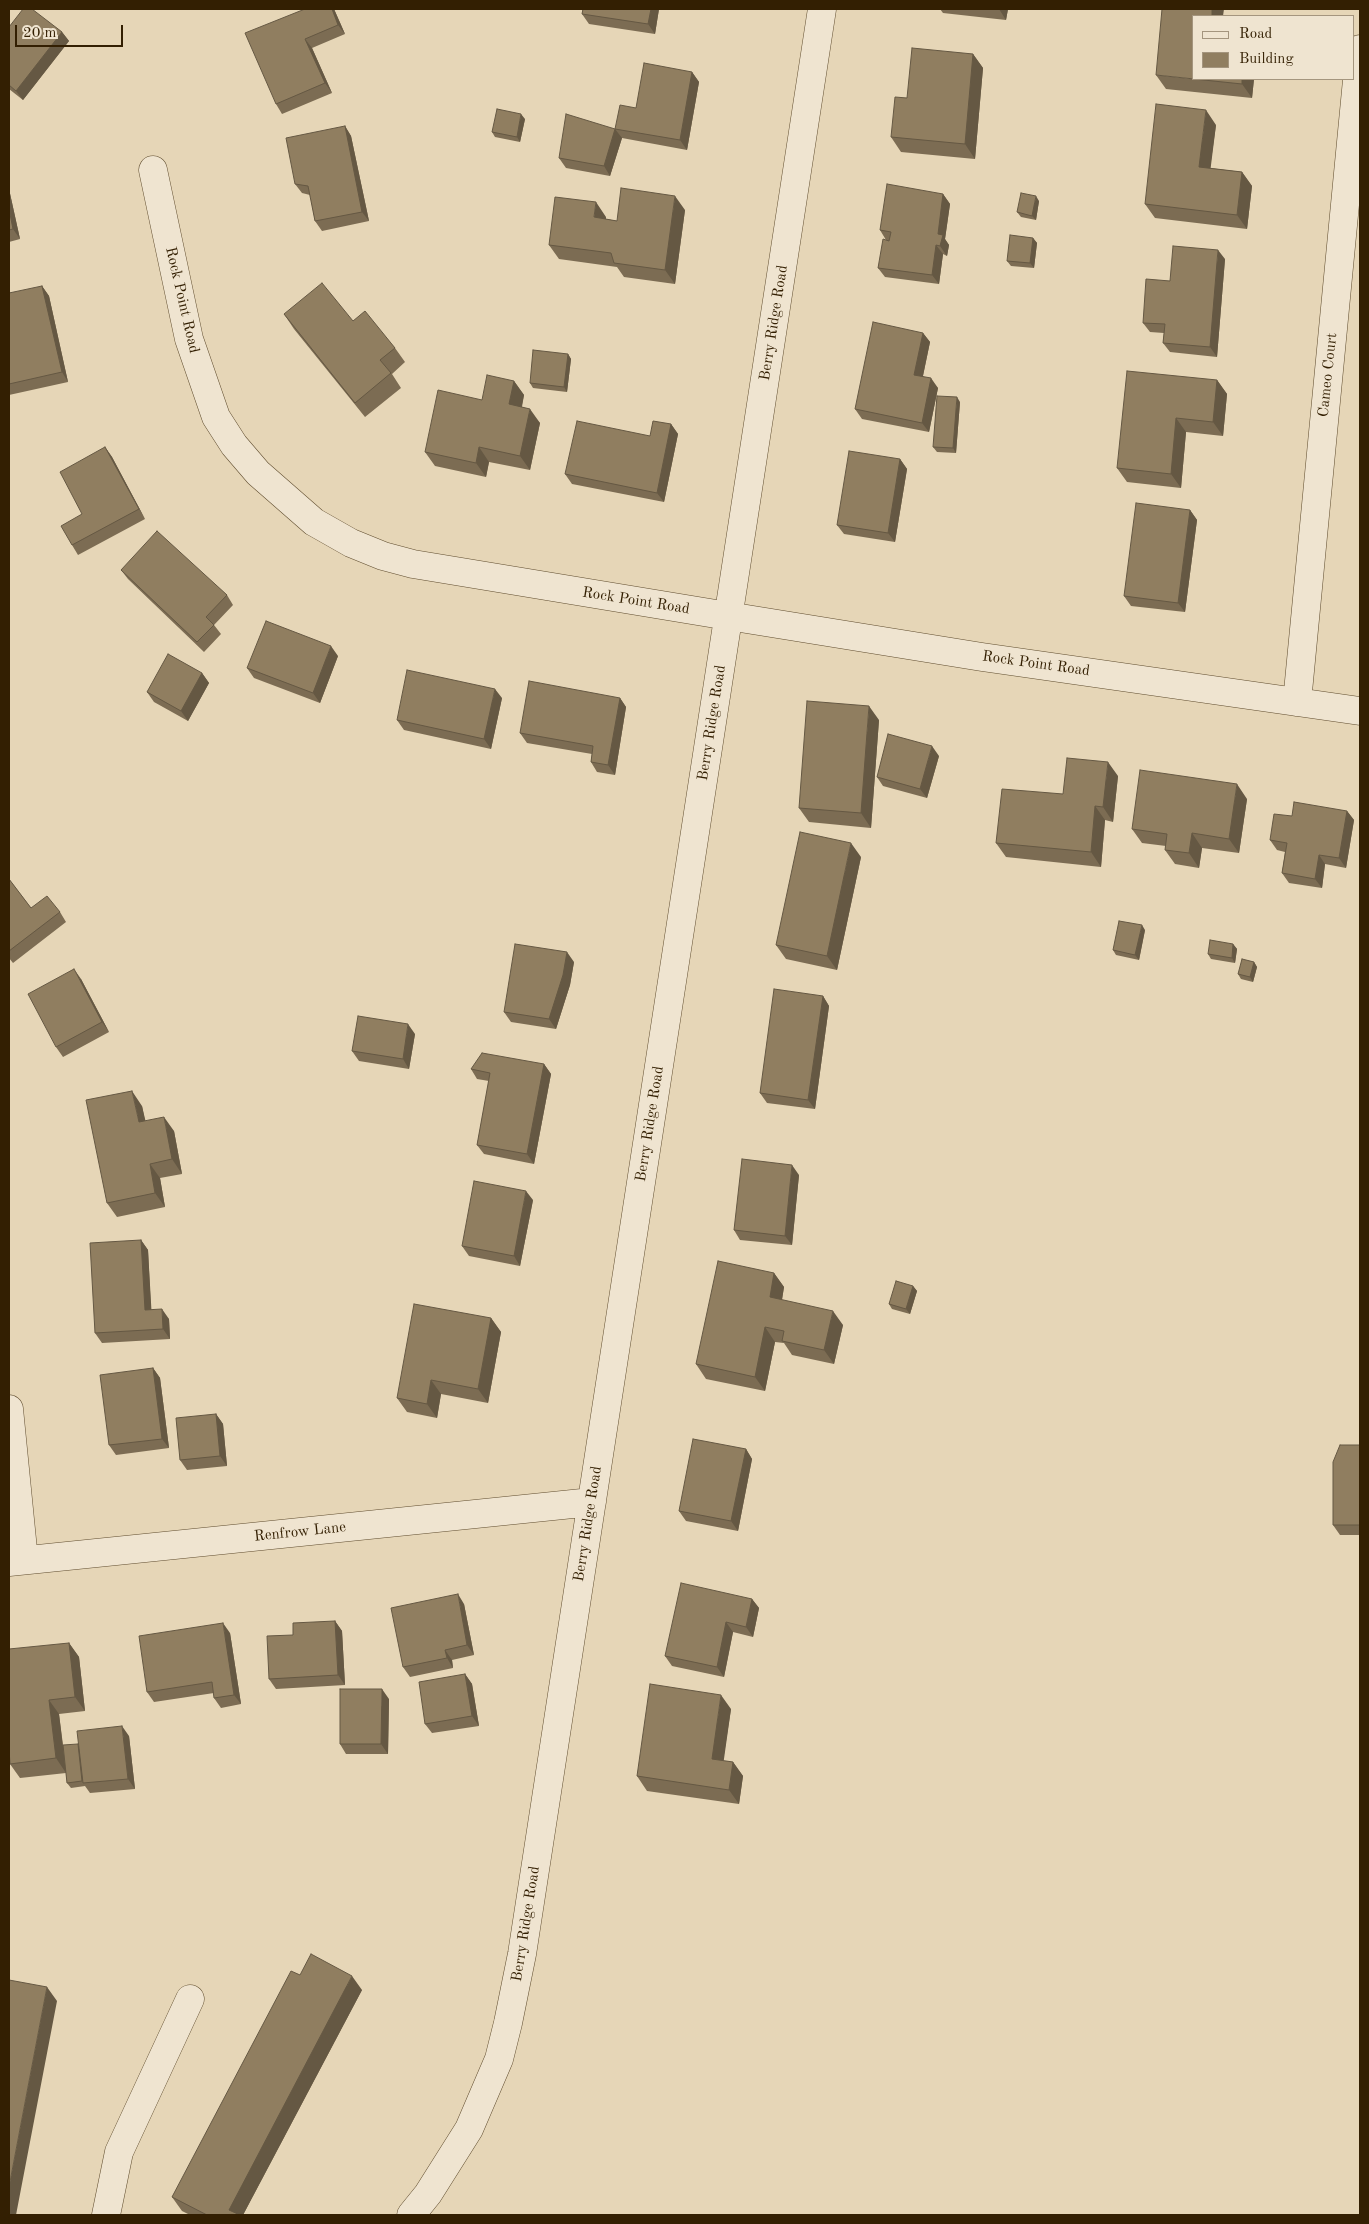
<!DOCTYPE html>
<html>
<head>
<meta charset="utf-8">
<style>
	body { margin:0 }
	#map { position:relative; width:1369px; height:2224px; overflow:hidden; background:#e6d6b7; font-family:"Old Standard TT",serif }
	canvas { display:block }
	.frame { position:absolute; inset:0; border:10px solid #331f02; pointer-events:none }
	.legend { position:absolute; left:1192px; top:15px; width:162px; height:65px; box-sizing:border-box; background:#efe4d0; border:1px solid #a4957e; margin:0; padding:6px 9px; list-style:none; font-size:15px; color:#331f02 }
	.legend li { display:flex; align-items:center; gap:10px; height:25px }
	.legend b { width:25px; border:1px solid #a4957e }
	.scale { position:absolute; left:15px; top:25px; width:108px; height:22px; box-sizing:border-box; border:2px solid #331f02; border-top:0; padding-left:6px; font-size:15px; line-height:18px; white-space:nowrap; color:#331f02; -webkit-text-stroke:4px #efe4d0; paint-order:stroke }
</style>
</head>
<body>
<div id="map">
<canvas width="1369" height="2224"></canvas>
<div class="frame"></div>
<ul class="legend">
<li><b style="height:6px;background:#efe4d0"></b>Road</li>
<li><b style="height:14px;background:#907e60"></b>Building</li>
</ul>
<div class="scale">20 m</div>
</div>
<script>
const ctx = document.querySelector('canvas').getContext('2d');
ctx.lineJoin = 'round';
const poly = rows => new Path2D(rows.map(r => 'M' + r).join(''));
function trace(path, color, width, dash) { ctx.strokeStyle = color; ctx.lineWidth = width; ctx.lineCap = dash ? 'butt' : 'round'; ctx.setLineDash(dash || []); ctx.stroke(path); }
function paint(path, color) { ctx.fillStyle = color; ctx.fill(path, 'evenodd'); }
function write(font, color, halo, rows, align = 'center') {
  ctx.font = font + ' "Old Standard TT",serif'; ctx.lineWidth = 5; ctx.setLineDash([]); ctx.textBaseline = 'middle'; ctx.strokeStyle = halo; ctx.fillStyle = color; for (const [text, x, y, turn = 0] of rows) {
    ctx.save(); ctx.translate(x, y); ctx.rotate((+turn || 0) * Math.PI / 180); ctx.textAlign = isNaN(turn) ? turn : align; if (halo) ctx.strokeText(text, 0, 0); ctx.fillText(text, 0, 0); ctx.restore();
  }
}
const minor = poly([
	[153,170,189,339,216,417,234,445,258,473,314,522,351,543,383,556,413,564,728,616,982,657,1360,711],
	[1297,702,1360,49],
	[9,1409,24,1560],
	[9,1562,592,1502],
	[106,2215,119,2152,190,1999],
	[411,2215,428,2194,469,2129,499,2059,508,2023,522,1954,822,9]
]);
const wall = poly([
	[305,9,334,9,345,34,312,48,332,93,282,114,276,104],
	[583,9,659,9,655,34,589,24,582,14],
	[940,9,1008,9,1006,20,943,13],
	[9,27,62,32,69,41,23,100,9,89],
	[973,54,983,68,975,159,901,152,891,137,907,98],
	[692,72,699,82,687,150,622,138,615,129,636,108],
	[1156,75,1193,79,1254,79,1252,98,1166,89],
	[525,119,520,142,495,137,492,132],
	[1216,125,1210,168,1242,172,1252,186,1247,229,1155,218,1145,204],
	[345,126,351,136,369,221,322,231,315,221,310,195,302,193,295,184],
	[615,129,622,138,610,176,566,168,559,158],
	[9,189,20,239,9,242],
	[943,194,950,204,945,239,949,245,947,256,943,254,939,284,885,277,878,268,886,240,880,230],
	[1039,201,1036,220,1021,217,1017,212],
	[685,210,675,284,624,277,617,267,559,259,549,245,606,217,606,219,617,221],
	[1033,238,1037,243,1034,268,1011,266,1007,261],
	[1225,259,1217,357,1170,352,1163,343,1164,333,1150,332,1143,323,1170,281],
	[42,286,49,296,68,382,9,395,9,375],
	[284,314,353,321,395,348,405,362,392,374,401,388,365,417,294,329],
	[923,333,930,342,923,376,938,388,929,432,862,419,855,409],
	[568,354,571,359,567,392,533,388,530,383],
	[1217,380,1227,394,1223,436,1186,432,1181,488,1127,482,1117,468],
	[514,381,524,395,522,407,540,423,530,470,489,462,486,477,435,466,425,452,482,400],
	[960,402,956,453,937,452,933,447],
	[671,424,678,434,664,502,572,484,565,474,650,436],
	[105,447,112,457,145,519,78,555,72,545],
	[900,459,907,469,895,542,844,534,837,525],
	[1190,510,1197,520,1185,612,1131,606,1124,596],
	[121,570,227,595,233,605,214,625,221,634,204,652,128,579],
	[338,656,320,703,254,678,247,668],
	[202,673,209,683,188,721,154,702,147,692],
	[502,698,491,749,404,730,397,720],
	[620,698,626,707,615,775,597,772,591,762,592,754,527,743,520,733],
	[879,720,871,828,809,822,799,808],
	[939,756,927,798,883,786,877,777],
	[1118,776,1113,822,1105,820,1101,867,1006,857,996,843,1063,794],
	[1247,799,1239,853,1202,848,1199,868,1175,864,1165,850,1166,846,1142,843,1132,829],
	[1347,811,1354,820,1346,868,1325,864,1322,888,1289,883,1282,873,1285,852,1277,850,1270,840,1292,816],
	[861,857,837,970,786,959,776,945],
	[9,879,31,908,60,912,66,922,13,963,9,958],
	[1145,930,1139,960,1116,955,1113,950],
	[1233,944,1237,949,1235,963,1211,959,1208,954],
	[574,962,570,985,556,1029,511,1022,504,1012],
	[1254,962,1257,967,1253,982,1241,979,1238,974],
	[81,979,109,1032,63,1057,56,1047],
	[823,996,829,1006,815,1109,767,1103,760,1093],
	[415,1034,409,1069,359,1061,352,1051],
	[544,1064,551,1074,534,1164,484,1154,477,1145,489,1081,477,1079,471,1069],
	[142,1106,145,1121,174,1131,182,1174,160,1178,165,1207,117,1217,107,1203],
	[799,1175,792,1245,740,1240,734,1230],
	[533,1200,520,1266,469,1256,462,1246],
	[141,1240,148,1250,151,1310,169,1319,170,1339,102,1343,95,1333],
	[774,1273,784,1287,782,1300,843,1325,834,1364,792,1355,784,1343,775,1342,765,1391,706,1379,696,1364],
	[913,1286,917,1291,910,1314,892,1309,889,1304],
	[491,1318,501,1332,488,1403,441,1394,437,1418,407,1412,397,1398],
	[153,1368,160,1378,169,1448,116,1455,109,1445],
	[216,1414,223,1424,227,1466,187,1470,180,1460],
	[1360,1445,1360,1535,1340,1535,1333,1525],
	[746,1449,752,1459,738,1531,686,1521,679,1511],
	[752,1599,759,1608,753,1637,733,1632,724,1677,672,1666,665,1656],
	[464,1604,474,1655,452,1660,453,1668,410,1677,403,1667],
	[335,1621,342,1631,345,1685,276,1689,269,1679,293,1635],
	[230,1633,241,1704,221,1708,214,1698,214,1693,154,1702,147,1692],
	[69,1643,79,1657,85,1711,59,1714,63,1745,79,1746,129,1736,135,1789,90,1793,85,1786,71,1788,67,1783,66,1773,20,1778,10,1764],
	[465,1674,472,1684,479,1726,432,1733,425,1724],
	[389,1699,388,1754,346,1754,340,1744],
	[731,1709,723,1761,733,1762,743,1776,739,1804,647,1791,637,1776],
	[300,1975,362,1990,243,2215,190,2215,182,2211,172,2197]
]);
const shadedWall = poly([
	[332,9,334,9,345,34,338,25],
	[651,9,659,9,655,34,648,24],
	[999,9,1008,9,1006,20],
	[1212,9,1224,9,1223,16,1212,16],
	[62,32,69,41,23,100,16,91],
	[305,39,312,48,332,93,325,83],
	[973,54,983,68,975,159,965,144],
	[692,72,699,82,687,150,680,140],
	[1242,79,1254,79,1252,98,1242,84],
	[1206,110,1216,125,1209,181,1199,167],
	[521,114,525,119,520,142,517,137],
	[345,126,351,136,369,221,362,212],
	[615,129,622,138,610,176,604,166],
	[1242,172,1252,186,1247,229,1237,215],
	[9,189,20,239,13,229,9,209],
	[943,194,950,204,945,239,949,245,947,256,940,246,938,234],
	[675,196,685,210,675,284,665,270],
	[1036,196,1039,201,1036,220,1032,216],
	[596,202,606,217,604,231,594,217],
	[1033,238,1037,243,1034,268,1030,263],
	[936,245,943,254,939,284,932,275],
	[1218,250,1225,259,1217,357,1210,347],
	[42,286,49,296,68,382,62,372],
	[923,333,930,342,921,385,914,375],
	[568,354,571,359,567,392,564,387],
	[931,378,938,388,929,432,922,423],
	[1217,380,1227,394,1223,436,1213,422],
	[514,381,524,395,519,419,509,404],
	[957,397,960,402,956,453,953,448],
	[530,409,540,423,530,470,520,456],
	[1176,418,1186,432,1181,488,1171,474],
	[671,424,678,434,664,502,657,493],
	[105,447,112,457,145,519,139,509],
	[479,447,489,462,486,477,476,463],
	[900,459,907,469,895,542,888,533],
	[1190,510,1197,520,1185,612,1178,603],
	[331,646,338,656,320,703,313,693],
	[202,673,209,683,188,721,181,711],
	[495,689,502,698,491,749,484,739],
	[620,698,626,707,615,775,608,765],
	[869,706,879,720,871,828,861,813],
	[932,746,939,756,927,798,920,789],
	[1108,762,1118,776,1113,822,1103,807],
	[1237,784,1247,799,1239,853,1229,839],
	[1095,806,1105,820,1101,867,1091,852],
	[1347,811,1354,820,1346,868,1339,858],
	[1192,833,1202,848,1199,868,1189,853],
	[851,843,861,857,837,970,827,956],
	[1319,855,1325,864,1322,888,1315,879],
	[1142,925,1145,930,1139,960,1135,955],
	[1233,944,1237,949,1235,963,1232,958],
	[567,952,574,962,570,985,556,1029,549,1019],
	[1254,962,1257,967,1253,982,1250,977],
	[74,969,81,979,109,1032,102,1022],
	[823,996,829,1006,815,1109,808,1100],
	[408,1024,415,1034,409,1069,403,1059],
	[544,1064,551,1074,534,1164,527,1154],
	[132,1091,142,1106,149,1136,139,1122],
	[164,1117,174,1131,182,1174,172,1159],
	[150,1164,160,1178,165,1207,155,1193],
	[792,1165,799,1175,792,1245,785,1236],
	[526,1191,533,1200,520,1266,514,1256],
	[141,1240,148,1250,152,1320,145,1310],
	[774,1273,784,1287,780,1311,770,1297],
	[913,1286,917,1291,910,1314,906,1309],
	[162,1309,169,1319,170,1339,163,1329],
	[833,1311,843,1325,834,1364,824,1350],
	[491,1318,501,1332,488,1403,478,1389],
	[765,1327,775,1342,765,1391,755,1377],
	[153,1368,160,1378,169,1448,162,1439],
	[431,1380,441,1394,437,1418,427,1404],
	[216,1414,223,1424,227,1466,220,1456],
	[746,1449,752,1459,738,1531,731,1521],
	[458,1594,464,1604,474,1655,467,1645],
	[752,1599,759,1608,753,1637,746,1627],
	[335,1621,342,1631,345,1685,338,1675],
	[726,1622,733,1632,724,1677,717,1667],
	[223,1623,230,1633,241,1704,234,1695],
	[69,1643,79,1657,85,1711,75,1697],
	[445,1650,452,1660,453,1668,447,1658],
	[465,1674,472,1684,479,1726,472,1716],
	[382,1689,389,1699,388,1754,381,1744],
	[721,1695,731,1709,722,1773,712,1759],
	[49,1700,59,1714,66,1773,56,1758],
	[122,1726,129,1736,135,1789,128,1779],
	[733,1762,743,1776,739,1804,729,1790],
	[352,1976,362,1990,243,2215,233,2215,229,2210],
	[47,1987,57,2001,16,2215,9,2215,9,2187]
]);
const building = poly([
	[23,9,32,9,62,32,16,91,9,85,9,27,23,9],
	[305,9,332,9,338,25,305,39,325,83,276,104,245,33,305,9],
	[583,9,651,9,648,24,582,14,583,9],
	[1162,9,1212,9,1212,16,1193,16,1193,79,1242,79,1242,84,1156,75,1162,9],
	[912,48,973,54,965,144,891,137,895,97,907,98,912,48],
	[644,63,692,72,680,140,615,129,620,105,636,108,644,63],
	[1156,104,1206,110,1199,167,1242,172,1237,215,1145,204,1156,104],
	[497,109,521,114,517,137,492,132,497,109],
	[566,114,615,129,604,166,559,158,566,114],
	[345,126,362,212,315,221,308,186,295,184,286,138,345,126],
	[887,184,943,194,938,234,943,235,940,246,936,245,932,275,878,268,883,239,889,241,891,232,880,230,887,184],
	[621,188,675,196,665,270,614,263,611,253,549,245,555,197,596,202,594,217,617,221,621,188],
	[1021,193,1036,196,1032,216,1017,212,1021,193],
	[9,209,13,229,9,230,9,209],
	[1010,235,1033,238,1030,263,1007,261,1010,235],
	[1173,246,1218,250,1210,347,1163,343,1165,324,1143,323,1146,279,1170,281,1173,246],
	[322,283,353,321,365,311,395,348,380,360,391,373,355,403,284,314,322,283],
	[42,286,62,372,9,384,9,293,42,286],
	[873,322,923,333,914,375,931,378,922,423,855,409,873,322],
	[533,350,568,354,564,387,530,383,533,350],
	[1127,371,1217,380,1213,422,1176,418,1171,474,1117,468,1127,371],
	[487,375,514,381,509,404,530,409,520,456,479,447,476,463,425,452,438,390,482,400,487,375],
	[937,396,957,397,953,448,933,447,937,396],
	[577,421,650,436,653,421,671,424,657,493,565,474,577,421],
	[105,447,139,509,72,545,61,526,82,514,60,472,105,447],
	[849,451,900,459,888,533,837,525,849,451],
	[1136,503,1190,510,1178,603,1124,596,1136,503],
	[157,531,227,595,206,617,214,625,197,642,121,570,157,531],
	[266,621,331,646,313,693,247,668,266,621],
	[168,654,202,673,181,711,147,692,168,654],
	[407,670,495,689,484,739,397,720,407,670],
	[529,681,620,698,608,765,591,762,593,746,520,733,529,681],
	[807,701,869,706,861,813,799,808,807,701],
	[888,734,932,746,920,789,877,777,888,734],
	[1067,758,1108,762,1103,807,1095,806,1091,852,996,843,1002,789,1063,794,1067,758],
	[1140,770,1237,784,1229,839,1192,833,1189,853,1165,850,1167,834,1132,829,1140,770],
	[1294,802,1347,811,1339,858,1319,855,1315,879,1282,873,1287,843,1270,840,1274,814,1292,816,1294,802],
	[800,832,851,843,827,956,776,945,800,832],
	[9,879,31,908,47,896,60,912,9,951,9,879],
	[1119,921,1142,925,1135,955,1113,950,1119,921],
	[1210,940,1233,944,1232,958,1208,954,1210,940],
	[515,944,567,952,563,975,549,1019,504,1012,515,944],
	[1242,959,1254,962,1250,977,1238,974,1242,959],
	[74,969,102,1022,56,1047,28,994,74,969],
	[774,989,823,996,808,1100,760,1093,774,989],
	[358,1016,408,1024,403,1059,352,1051,358,1016],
	[482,1053,544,1064,527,1154,477,1145,490,1073,471,1069,482,1053],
	[132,1091,139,1122,164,1117,172,1159,150,1164,155,1193,107,1203,86,1100,132,1091],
	[742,1159,792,1165,785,1236,734,1230,742,1159],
	[474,1181,526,1191,514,1256,462,1246,474,1181],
	[141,1240,145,1310,162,1309,163,1329,95,1333,90,1243,141,1240],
	[718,1261,774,1273,770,1297,833,1311,824,1350,782,1341,784,1331,765,1327,755,1377,696,1364,718,1261],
	[896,1281,913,1286,906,1309,889,1304,896,1281],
	[414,1304,491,1318,478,1389,431,1380,427,1404,397,1398,414,1304],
	[153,1368,162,1439,109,1445,100,1375,153,1368],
	[216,1414,220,1456,180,1460,176,1418,216,1414],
	[693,1439,746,1449,731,1521,679,1511,693,1439],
	[1340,1445,1360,1445,1360,1525,1333,1525,1333,1462,1340,1445],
	[681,1583,752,1599,746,1627,726,1622,717,1667,665,1656,681,1583],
	[458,1594,467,1645,445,1650,447,1658,403,1667,391,1608,458,1594],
	[335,1621,338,1675,269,1679,267,1636,293,1635,293,1623,335,1621],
	[223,1623,234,1695,214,1698,212,1682,147,1692,139,1636,223,1623],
	[69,1643,75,1697,49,1700,56,1758,10,1764,9,1749,9,1649,69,1643],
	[465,1674,472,1716,425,1724,419,1682,465,1674],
	[650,1684,721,1695,712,1759,733,1762,729,1790,637,1776,650,1684],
	[340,1689,382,1689,381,1744,340,1744,340,1689],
	[122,1726,128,1779,83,1783,77,1731,122,1726],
	[78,1744,82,1781,67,1783,63,1745,78,1744],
	[311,1954,352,1976,229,2210,240,2215,207,2215,172,2197,291,1971,300,1975,311,1954],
	[9,1980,47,1987,9,2187,9,1980]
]);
const streetNames = [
	["Rock Point Road",182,300,77],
	["Berry Ridge Road",774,323,-81],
	["Cameo Court",1328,375,-84],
	["Rock Point Road",636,601,9],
	["Rock Point Road",1036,664,8],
	["Berry Ridge Road",712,723,-81],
	["Berry Ridge Road",650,1124,-81],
	["Berry Ridge Road",588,1524,-81],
	["Renfrow Lane",300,1532,-6],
	["Berry Ridge Road",526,1924,-81]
];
trace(minor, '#604d2f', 29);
trace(minor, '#efe4d0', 28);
paint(wall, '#7c6c53');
paint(shadedWall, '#655843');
paint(building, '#907e60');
trace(building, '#655843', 1);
write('15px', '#331f02', '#efe4d0', streetNames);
</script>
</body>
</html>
